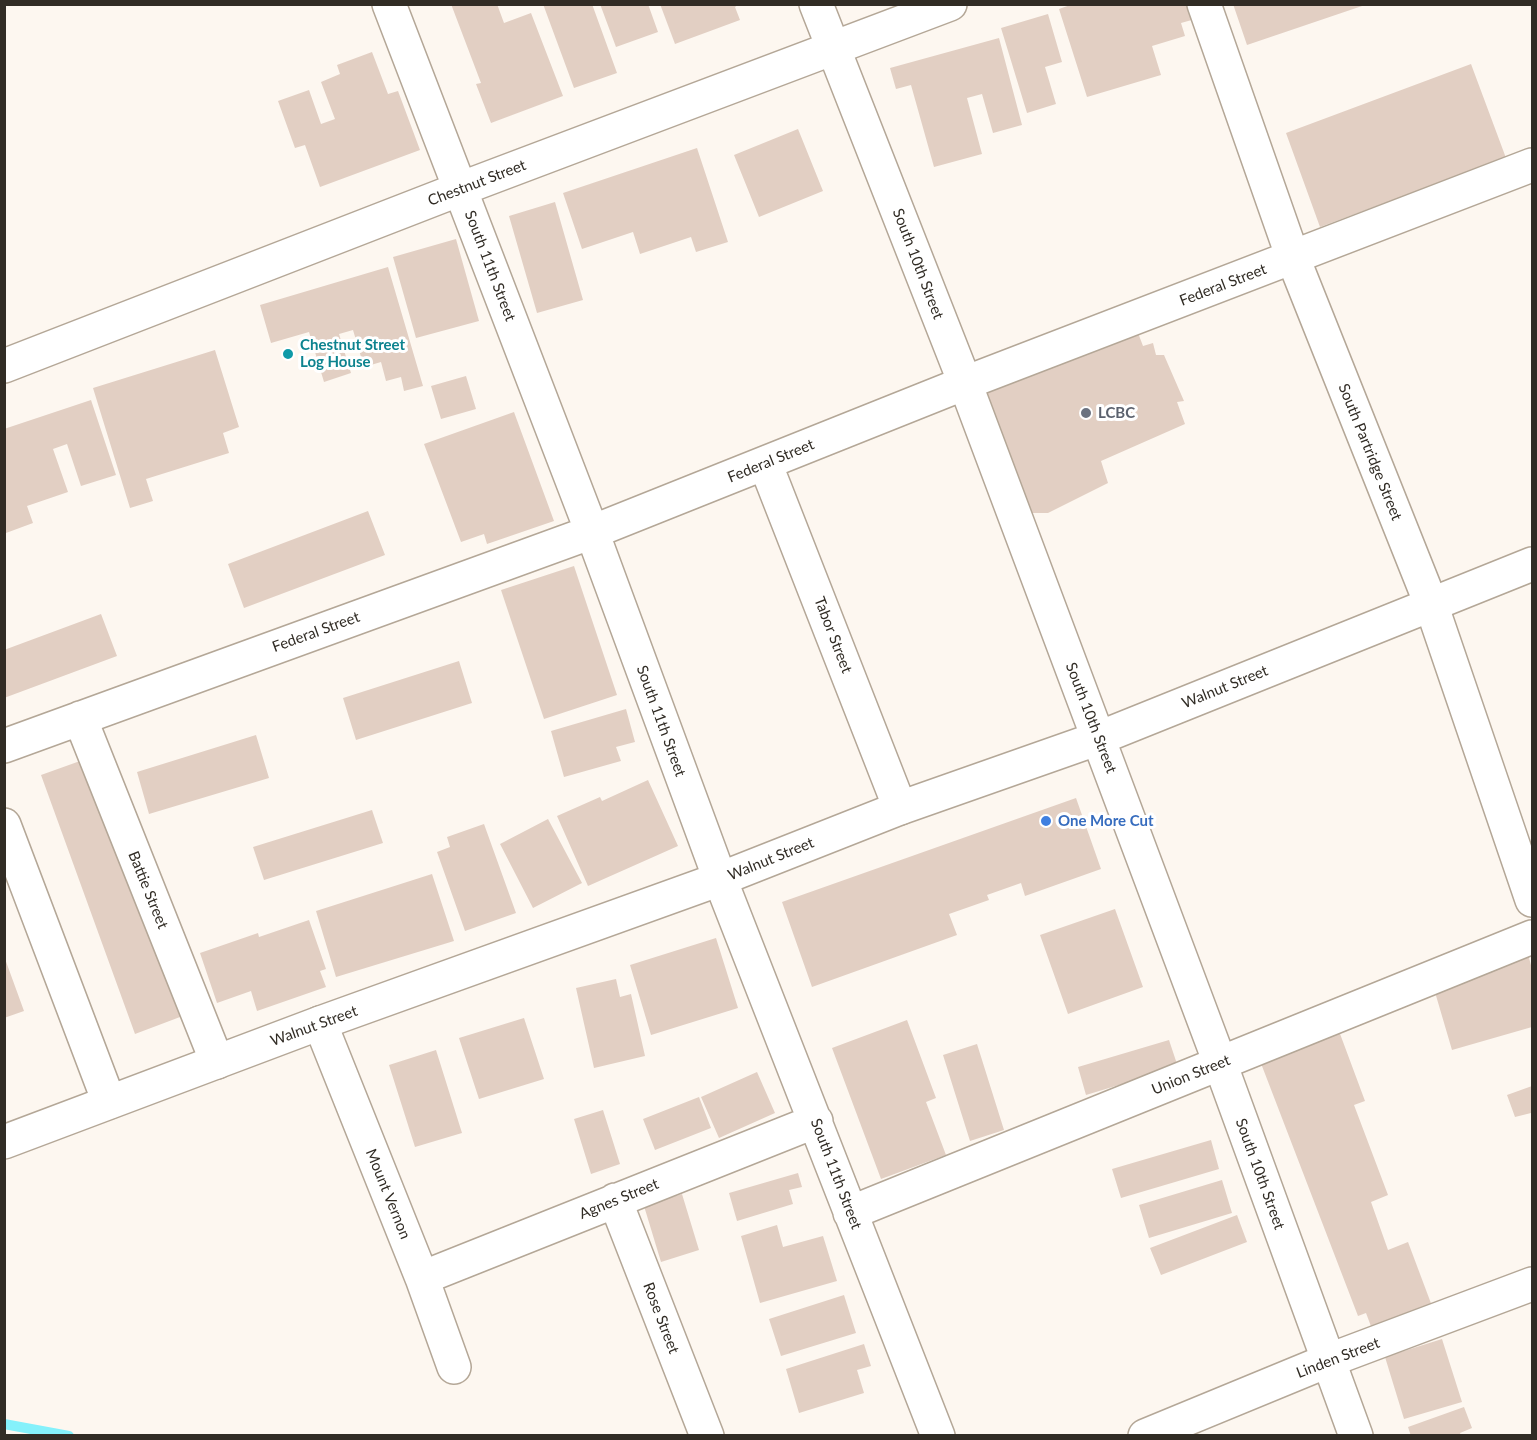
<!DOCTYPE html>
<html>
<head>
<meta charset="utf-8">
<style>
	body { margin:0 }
	#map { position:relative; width:1537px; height:1440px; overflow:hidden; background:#fdf7f0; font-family:Lato,sans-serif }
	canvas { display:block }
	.frame { position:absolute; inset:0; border:6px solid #312c25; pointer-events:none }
</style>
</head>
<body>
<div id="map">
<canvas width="1537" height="1440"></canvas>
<div class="frame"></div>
</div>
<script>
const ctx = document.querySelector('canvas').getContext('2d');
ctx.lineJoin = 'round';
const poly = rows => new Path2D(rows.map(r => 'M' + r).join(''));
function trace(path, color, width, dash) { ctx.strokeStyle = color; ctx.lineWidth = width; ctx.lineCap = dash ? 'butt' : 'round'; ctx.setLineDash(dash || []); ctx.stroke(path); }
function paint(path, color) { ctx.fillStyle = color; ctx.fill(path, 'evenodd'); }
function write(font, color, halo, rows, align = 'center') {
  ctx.font = font + ' Lato,sans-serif'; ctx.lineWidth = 6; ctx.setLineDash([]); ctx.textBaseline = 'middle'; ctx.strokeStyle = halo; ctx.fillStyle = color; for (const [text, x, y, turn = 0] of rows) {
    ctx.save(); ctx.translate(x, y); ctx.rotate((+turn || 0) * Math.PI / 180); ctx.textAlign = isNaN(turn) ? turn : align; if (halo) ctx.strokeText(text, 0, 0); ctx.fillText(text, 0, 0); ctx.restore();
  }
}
const stream = poly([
	[4,1424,69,1436]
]);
const building = poly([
	[451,4,497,4,504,23,531,13,563,96,491,123,476,84,481,83],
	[543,4,592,4,617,73,574,88],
	[600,4,648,4,658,32,616,47],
	[660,4,739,4,735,7,740,20,675,44],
	[1073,4,1202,4,1206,16,1181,23,1185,36,1152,46,1161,75,1087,97,1059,9],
	[1233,4,1365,4,1365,5,1247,45],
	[1048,14,1062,62,1045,67,1056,104,1027,113,1001,28],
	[999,38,1022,125,993,133,982,94,967,98,982,154,934,167,911,85,896,89,890,68],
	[372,52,388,94,398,91,420,150,320,187,305,145,295,148,278,101,309,90,321,124,335,119,321,82,340,74,337,65],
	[1471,64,1506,158,1320,227,1286,133],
	[798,129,823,191,759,217,734,155],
	[697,148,728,242,696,252,691,237,640,254,633,232,582,249,563,193],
	[555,202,583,300,537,313,509,216],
	[456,239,479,321,416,338,393,257],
	[388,267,423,386,404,391,401,377,386,381,381,362,364,367,353,330,339,334,351,373,324,382,309,332,271,343,260,305],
	[1135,325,1143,346,1153,343,1156,355,1164,355,1184,401,1177,402,1185,424,1101,461,1108,483,1048,513,1031,513,979,385],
	[215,350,239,427,223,433,229,453,146,479,153,501,130,508,93,388],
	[466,376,476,409,441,419,431,386],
	[91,400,116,475,81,486,67,444,53,449,68,492,27,506,33,523,6,533,4,429],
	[514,412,554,521,487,544,484,534,461,542,424,444],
	[368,511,385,555,244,608,228,564],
	[574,566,617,695,544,719,501,590],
	[101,614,117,656,4,698,4,650],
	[459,661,472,703,356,740,343,698],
	[626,709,635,742,616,747,621,761,564,777,551,731],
	[256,735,269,778,149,814,137,772],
	[94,756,188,1014,135,1034,41,775],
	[648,780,678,846,588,886,557,816,600,797,602,801],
	[1076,798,1101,869,1025,896,1021,883,987,895,989,900,949,914,957,935,812,987,782,902],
	[372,810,383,843,264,880,253,847],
	[548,819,582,883,533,908,500,844],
	[484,824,516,913,465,931,437,852,450,847,447,837],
	[432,874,454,941,336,977,316,911],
	[1115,909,1143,987,1068,1014,1040,935],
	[309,920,326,969,320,971,326,987,257,1011,251,991,217,1003,200,953,258,933,259,937],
	[716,938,738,1008,651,1035,630,965],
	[1528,954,1532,969,1532,1027,1452,1050,1432,982],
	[4,956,24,1011,4,1018],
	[616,979,620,997,631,994,645,1056,594,1068,576,988],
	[524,1018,544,1079,479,1099,459,1038],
	[907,1020,936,1098,926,1102,946,1155,881,1179,832,1048],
	[1336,1023,1365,1101,1354,1105,1388,1195,1371,1202,1388,1250,1408,1242,1435,1314,1375,1337,1366,1313,1358,1316,1257,1053],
	[1169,1040,1178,1067,1086,1095,1078,1067],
	[977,1044,1004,1130,970,1141,943,1055],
	[436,1050,462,1133,415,1147,389,1065],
	[757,1072,775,1113,719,1138,701,1097],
	[1532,1086,1532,1117,1531,1113,1515,1117,1507,1095],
	[699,1097,711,1128,655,1150,643,1119],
	[603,1110,620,1164,591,1174,574,1119],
	[1211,1140,1219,1169,1121,1198,1112,1169],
	[798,1173,802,1187,789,1190,793,1204,737,1221,729,1193],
	[1222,1180,1232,1213,1149,1238,1139,1205],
	[682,1194,699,1250,661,1262,644,1206],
	[1237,1215,1247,1242,1161,1275,1150,1248],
	[777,1225,783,1247,823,1236,837,1281,760,1303,741,1236],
	[844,1295,856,1333,781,1356,769,1319],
	[1442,1339,1462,1402,1404,1419,1385,1357],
	[864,1344,871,1366,857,1370,864,1393,799,1413,786,1369],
	[1464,1407,1472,1428,1460,1433,1461,1436,1411,1436,1408,1427]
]);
const minor = poly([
	[389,4,592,532,720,879,938,1436],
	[1204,4,1293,258,1431,604,1532,900],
	[4,366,460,189,950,4],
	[765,463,900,808],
	[80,718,217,1062],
	[4,746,592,532,965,383,1532,165],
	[4,825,109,1102],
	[320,1023,422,1278,454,1367],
	[615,1200,707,1436],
	[850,1213,1532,937],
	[422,1278,816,1121],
	[1145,1436,1327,1361,1532,1284]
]);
const highway = poly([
	[816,4,965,383,1220,1063,1356,1436],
	[4,1142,320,1023,720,879,900,808,1099,738,1532,564]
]);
const markers = [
	[288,354,6,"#0f9aa8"],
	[1086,413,6,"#6b7280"],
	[1046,821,6,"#3f7fe0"]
];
const streetNames = [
	["Chestnut Street",477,183,-21],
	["South 10th Street",918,264,69],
	["South 11th Street",490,266,69],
	["Federal Street",1223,285,-21],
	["South Partridge Street",1370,452,68],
	["Federal Street",771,461,-22],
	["Federal Street",316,632,-20],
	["Tabor Street",833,635,69],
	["Walnut Street",1225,687,-22],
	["South 10th Street",1091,718,69],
	["South 11th Street",661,721,70],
	["Walnut Street",771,859,-22],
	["Battie Street",148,890,68],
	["Walnut Street",314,1026,-20],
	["Union Street",1191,1075,-22],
	["South 11th Street",836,1174,69],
	["South 10th Street",1260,1174,70],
	["Mount Vernon",388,1194,68],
	["Agnes Street",619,1199,-22],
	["Rose Street",661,1318,69],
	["Linden Street",1338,1358,-21]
];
const cultureNames = [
	["Chestnut Street",300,345],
	["Log House",300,362]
];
const worshipNames = [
	["LCBC",1098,413]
];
const shopNames = [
	["One More Cut",1058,821]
];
trace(stream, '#85f1fb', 10);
paint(building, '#e2cfc3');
trace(minor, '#b4a797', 36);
trace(highway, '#b4a797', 36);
trace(minor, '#fff', 33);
trace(highway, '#fff', 33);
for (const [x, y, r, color] of markers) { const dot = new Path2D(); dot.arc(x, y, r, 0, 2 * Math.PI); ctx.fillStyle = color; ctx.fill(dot); trace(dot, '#fff', 2); }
write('15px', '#312c25', '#fff', streetNames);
write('bold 15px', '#0d838f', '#fff', cultureNames, 'left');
write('bold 15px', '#5b616d', '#fff', worshipNames, 'left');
write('bold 15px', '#366cbe', '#fff', shopNames, 'left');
</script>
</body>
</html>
